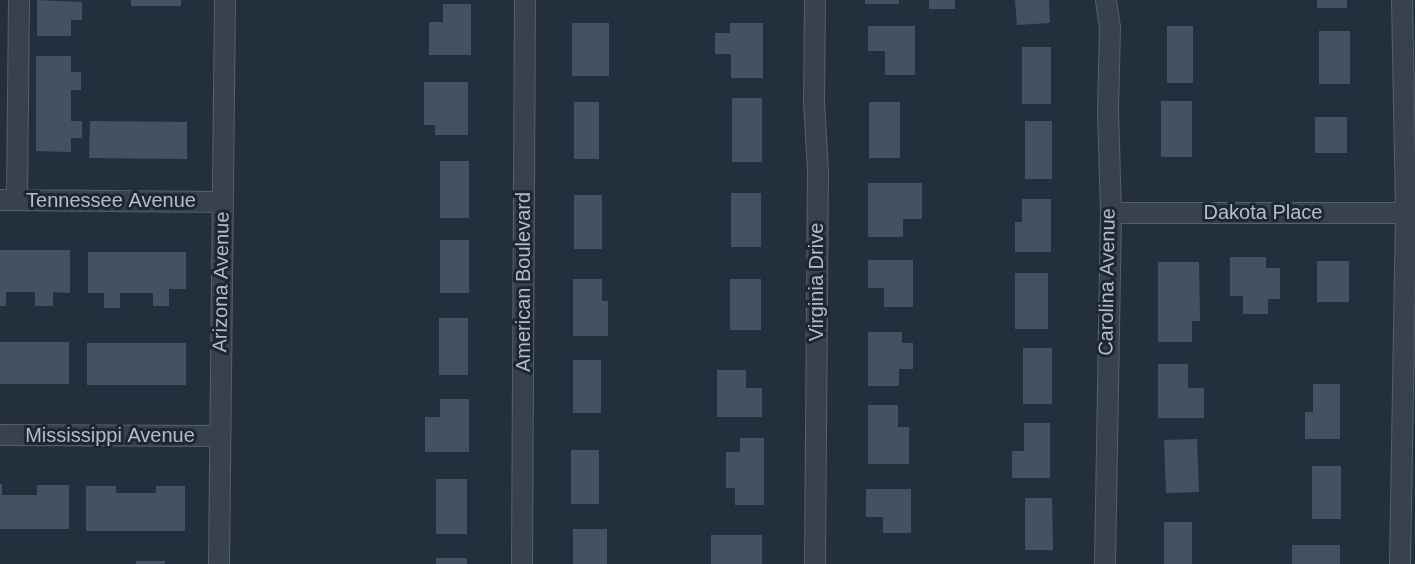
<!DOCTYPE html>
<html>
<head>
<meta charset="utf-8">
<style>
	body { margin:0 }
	canvas { display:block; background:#242f3e }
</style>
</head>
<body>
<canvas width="1415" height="564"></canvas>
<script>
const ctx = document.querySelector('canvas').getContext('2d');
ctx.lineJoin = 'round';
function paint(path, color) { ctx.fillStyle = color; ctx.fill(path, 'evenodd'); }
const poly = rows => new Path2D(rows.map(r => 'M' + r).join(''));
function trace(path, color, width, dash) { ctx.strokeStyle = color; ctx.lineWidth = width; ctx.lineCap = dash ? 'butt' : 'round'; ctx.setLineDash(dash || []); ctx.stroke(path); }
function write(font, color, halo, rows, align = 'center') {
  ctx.font = font + ' Arial,sans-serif'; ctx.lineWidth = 6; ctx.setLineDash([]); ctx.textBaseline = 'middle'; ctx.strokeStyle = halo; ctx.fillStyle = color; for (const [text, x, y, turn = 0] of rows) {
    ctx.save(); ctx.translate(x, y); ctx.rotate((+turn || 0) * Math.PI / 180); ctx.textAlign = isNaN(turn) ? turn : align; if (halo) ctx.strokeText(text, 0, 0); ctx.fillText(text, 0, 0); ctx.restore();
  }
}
const building = poly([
	[37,0,82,2,82,20,71,20,71,36,37,36],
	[131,0,181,0,181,6,131,6],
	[865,0,899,0,899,4,865,4],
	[929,0,955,0,955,9,929,9],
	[1015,0,1049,0,1050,23,1017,25],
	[1317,0,1347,0,1347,8,1317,8],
	[443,4,471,4,471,55,429,55,429,22,443,22],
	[572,23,609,23,609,76,572,76],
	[730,23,763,23,763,78,731,78,731,54,715,54,715,33,730,33],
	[868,26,915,26,915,75,885,75,885,51,868,51],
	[1167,26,1193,26,1193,83,1167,83],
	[1319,31,1350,31,1350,84,1319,84],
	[1022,47,1051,47,1051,104,1022,104],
	[36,56,71,56,71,72,81,72,81,90,71,90,71,121,82,121,82,138,71,138,71,152,36,151],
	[424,82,468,82,468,135,435,135,435,125,424,125],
	[732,98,762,98,762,162,732,162],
	[1161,101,1192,101,1192,157,1161,157],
	[574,102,599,102,599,159,574,159],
	[869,102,900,102,900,158,869,158],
	[1315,117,1347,117,1347,153,1315,153],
	[90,121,187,122,187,159,89,158],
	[1025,121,1052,121,1052,179,1025,179],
	[440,161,469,161,469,218,440,218],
	[868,183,922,183,922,219,903,219,903,237,868,237],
	[731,193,761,193,761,247,731,247],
	[574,195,602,195,602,249,574,249],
	[1022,199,1051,199,1051,252,1015,252,1015,222,1022,222],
	[440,240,469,240,469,293,440,293],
	[0,250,70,250,70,293,53,292,53,306,35,306,35,292,6,292,6,306,0,306],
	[88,252,186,252,186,289,169,289,169,306,153,306,153,293,120,293,120,308,104,308,104,293,88,293],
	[1230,257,1266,257,1266,268,1280,268,1280,299,1268,299,1268,314,1243,314,1243,296,1230,296],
	[868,260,913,260,913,307,884,307,884,288,868,288],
	[1317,261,1349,261,1349,302,1317,302],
	[1158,262,1199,262,1200,321,1192,321,1192,342,1158,342],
	[1015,273,1048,273,1048,329,1015,329],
	[573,279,602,279,602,301,608,301,608,336,573,336],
	[730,279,761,279,761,330,730,330],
	[439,318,468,318,468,375,439,375],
	[868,332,902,332,902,343,913,343,913,369,899,369,899,386,868,386],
	[0,342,69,342,69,384,0,384],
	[87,343,186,343,186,385,87,385],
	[1023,348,1052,348,1052,404,1023,404],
	[573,360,601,360,601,413,573,413],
	[1158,364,1188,364,1188,388,1204,388,1204,418,1158,418],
	[717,370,746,370,746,388,762,388,762,417,717,417],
	[1313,384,1340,384,1340,439,1305,439,1305,412,1313,412],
	[440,399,469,399,469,452,425,452,425,417,440,417],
	[868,405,898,405,898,427,909,427,909,464,868,464],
	[1024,423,1050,423,1050,478,1012,478,1012,451,1024,451],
	[740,438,764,438,764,505,735,505,735,488,726,488,726,452,740,452],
	[1197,439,1199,492,1166,493,1164,440],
	[571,450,599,450,599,504,571,504],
	[1312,466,1341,466,1341,519,1312,519],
	[436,479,467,479,467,534,436,534],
	[0,484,2,484,2,495,37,495,37,485,69,485,69,529,0,529],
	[86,486,116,486,116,493,156,493,156,486,185,486,185,531,86,531],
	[866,489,911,489,911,533,883,533,883,517,866,517],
	[1025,498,1052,498,1053,550,1025,550],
	[1164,522,1192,522,1192,564,1164,564],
	[573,529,607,529,607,564,573,564],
	[711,535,762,535,762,564,711,564],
	[1292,545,1340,545,1340,564,1292,564],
	[436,558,467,558,467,564,436,564],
	[136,561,165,561,165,564,136,564]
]);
const street = poly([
	[815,0,814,102,818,171,815,564],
	[0,200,223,202],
	[17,200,19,0],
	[1111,213,1415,213],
	[0,435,220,436],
	[219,564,225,0],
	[522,564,525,0],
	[1105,564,1111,213,1108,110,1110,28,1106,0],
	[1400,564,1406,212,1402,0]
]);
const streetNames = [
	["Tennessee Avenue",111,201],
	["Dakota Place",1263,213],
	["Arizona Avenue",222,282,-89],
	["American Boulevard",524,282,-90],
	["Virginia Drive",817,282,-90],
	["Carolina Avenue",1108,282,-89],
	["Mississippi Avenue",110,436]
];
paint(building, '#455162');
trace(street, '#565f6c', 22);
trace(street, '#38414e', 20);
write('20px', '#b4bcc9', '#1d2633', streetNames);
</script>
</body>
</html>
